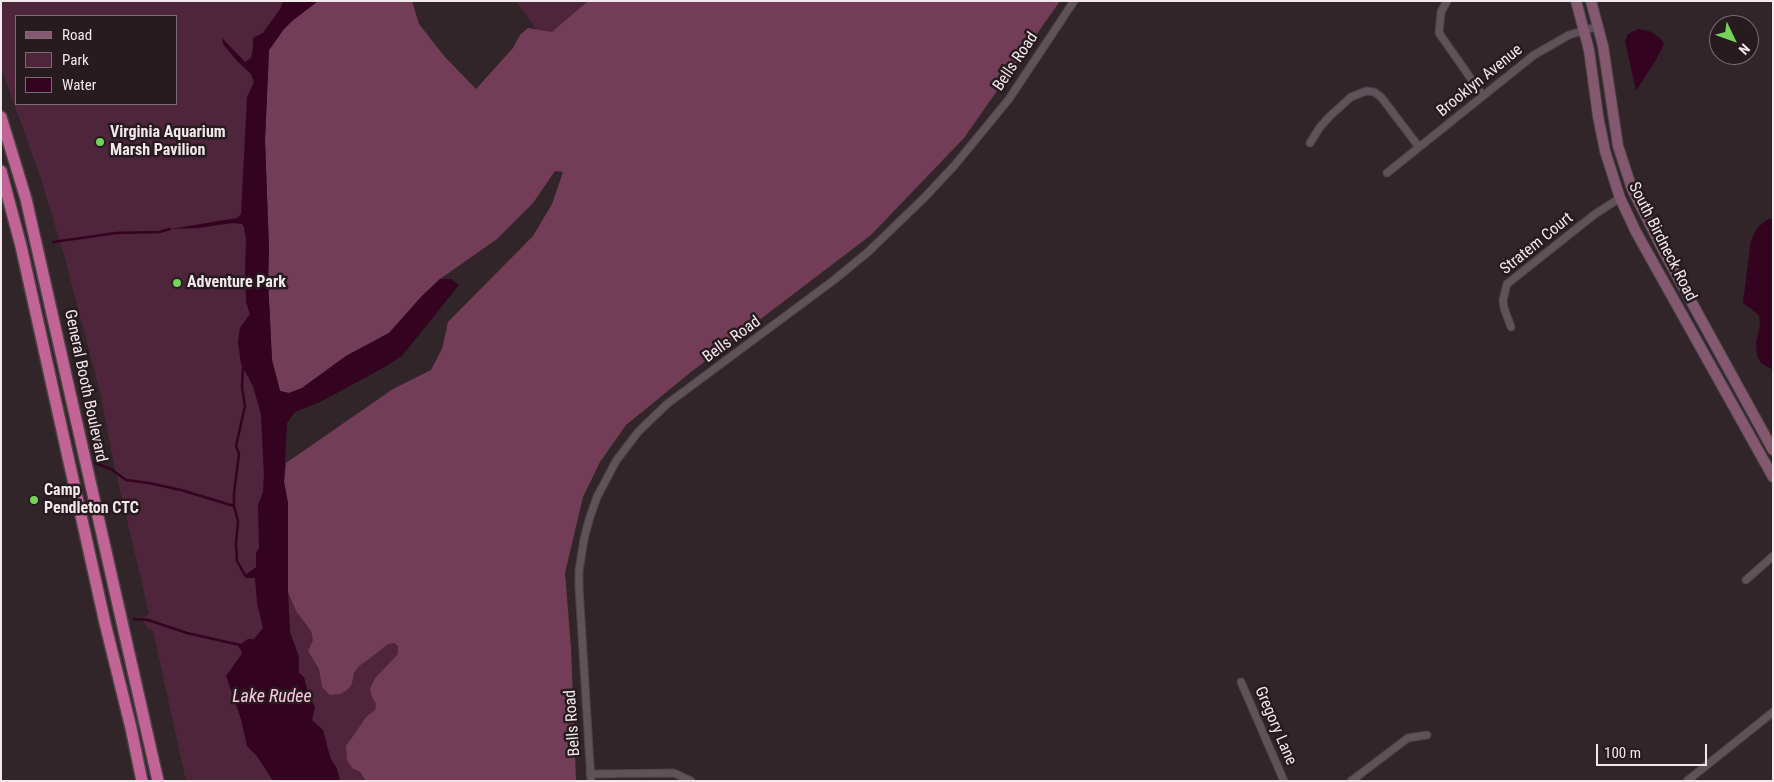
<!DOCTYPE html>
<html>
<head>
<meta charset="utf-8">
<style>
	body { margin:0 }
	#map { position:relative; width:1774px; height:782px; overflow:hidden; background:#31252a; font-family:"Roboto Condensed",sans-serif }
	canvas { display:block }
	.frame { position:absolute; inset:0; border:2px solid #f1e8ec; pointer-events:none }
	.legend { position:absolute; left:15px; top:15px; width:162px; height:90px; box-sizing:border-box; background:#271b20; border:1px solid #786d72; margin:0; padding:6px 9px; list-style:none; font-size:15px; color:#f1e8ec }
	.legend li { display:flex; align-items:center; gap:10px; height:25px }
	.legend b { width:25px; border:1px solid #786d72 }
	.north { position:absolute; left:1709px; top:15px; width:50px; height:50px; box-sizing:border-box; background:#271b20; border:1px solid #786d72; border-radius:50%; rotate:132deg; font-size:14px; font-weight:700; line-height:20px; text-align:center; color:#f1e8ec }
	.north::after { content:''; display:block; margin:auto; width:18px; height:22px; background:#75d25b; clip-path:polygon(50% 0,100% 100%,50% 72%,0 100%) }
	.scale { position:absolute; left:1596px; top:744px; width:111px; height:22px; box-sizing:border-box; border:2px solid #f1e8ec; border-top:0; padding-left:6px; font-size:15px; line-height:18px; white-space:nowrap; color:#f1e8ec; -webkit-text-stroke:4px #271b20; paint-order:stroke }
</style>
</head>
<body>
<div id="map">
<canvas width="1774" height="782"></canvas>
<div class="frame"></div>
<ul class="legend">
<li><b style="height:6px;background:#84596f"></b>Road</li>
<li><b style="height:14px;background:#4f253b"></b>Park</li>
<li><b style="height:14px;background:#330320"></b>Water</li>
</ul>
<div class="north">N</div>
<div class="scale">100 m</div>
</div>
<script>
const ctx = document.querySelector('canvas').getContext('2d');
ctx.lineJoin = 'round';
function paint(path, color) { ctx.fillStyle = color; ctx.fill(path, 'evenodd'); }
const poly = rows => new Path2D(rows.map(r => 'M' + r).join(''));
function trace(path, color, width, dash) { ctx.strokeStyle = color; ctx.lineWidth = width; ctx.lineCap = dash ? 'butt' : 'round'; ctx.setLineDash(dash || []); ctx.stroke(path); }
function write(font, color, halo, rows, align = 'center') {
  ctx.font = font + ' "Roboto Condensed",sans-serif'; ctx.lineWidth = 5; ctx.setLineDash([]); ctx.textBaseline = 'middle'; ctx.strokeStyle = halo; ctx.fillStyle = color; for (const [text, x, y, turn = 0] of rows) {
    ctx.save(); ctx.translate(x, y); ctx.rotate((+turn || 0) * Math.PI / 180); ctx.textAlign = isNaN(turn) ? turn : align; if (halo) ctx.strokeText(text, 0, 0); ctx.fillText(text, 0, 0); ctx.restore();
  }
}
const green = poly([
	[1,1,301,1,269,24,263,33,253,38,251,74,254,82,249,92,250,380,253,386,261,414,264,474,263,492,314,781,186,781,153,631,148,629,143,621,145,616,149,614,113,460,100,392,65,259,41,179,1,67],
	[16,16,176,16,176,104,16,104],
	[516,1,590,1,547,44],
	[288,592,296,611,311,631,313,640,313,659,319,669,322,687,352,684,354,673,359,666,368,660,388,644,394,643,398,646,398,654,375,678,372,697,376,704,375,710,366,717,350,739,352,768,360,772,366,781,340,781,337,769,330,757,323,730,312,720,315,707,309,697,304,677,299,673,299,657,290,632]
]);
const forest = poly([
	[318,1,412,1,419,24,445,57,476,89,513,48,520,35,528,28,552,32,588,1,1060,1,964,138,871,235,691,372,626,425,600,462,583,497,565,573,571,647,576,781,366,781,360,772,352,768,347,760,346,746,366,717,375,710,376,704,372,697,370,689,375,678,398,654,398,646,394,643,388,644,368,660,359,666,354,673,352,684,347,690,340,694,330,695,322,687,319,669,308,651,313,640,311,631,296,611,288,592,288,503,284,482,286,463,393,389,431,370,442,349,448,322,533,236,552,204,563,172,555,171,533,203,497,239,440,279,421,297,389,333,346,356,302,388,289,393,280,391,272,360,268,280,269,250,265,140,269,50,284,29,292,21]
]);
const water = poly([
	[283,1,318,1,292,21,284,29,269,50,265,140,269,250,268,280,272,360,280,391,289,393,302,388,346,356,389,333,421,297,440,279,451,279,459,285,402,356,383,368,320,402,295,412,287,423,284,482,288,503,288,592,290,632,299,657,299,673,304,677,309,697,315,707,312,720,323,730,330,757,337,769,340,781,273,781,257,756,247,746,241,719,226,676,241,655,242,652,238,646,248,639,254,639,263,628,257,603,255,578,245,578,245,575,256,567,256,553,259,548,258,505,263,492,264,474,261,414,253,386,241,364,238,342,240,328,250,314,246,302,245,267,246,240,244,227,242,224,233,223,198,228,170,229,237,218,241,214,247,97,254,82,251,74,237,61,223,44,222,38,245,62,251,58,253,49,253,38,263,33,280,9],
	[1638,29,1649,31,1660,38,1664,44,1656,60,1636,91,1625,41,1628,34],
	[1768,219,1773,219,1773,370,1761,363,1757,356,1756,343,1760,325,1759,315,1743,303,1751,240,1757,228]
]);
const stream = poly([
	[53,242,116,233,159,232,170,229],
	[95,463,111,469,126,480,149,483,181,490,234,506,238,521,236,544,237,561,245,575],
	[234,506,234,493,239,454,236,446,245,406,242,387,243,368],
	[134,619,148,620,187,633,240,645]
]);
const minor = poly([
	[1447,1,1441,12,1439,33,1483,96],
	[1310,143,1320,127,1330,116,1351,97,1366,91,1374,92,1381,97,1419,147],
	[1387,173,1534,55,1569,35,1599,26],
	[1511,327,1504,308,1503,300,1507,284,1595,214,1620,198],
	[1746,580,1773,556],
	[1241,682,1284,781],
	[590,774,674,773,691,781],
	[591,781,579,587,579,571,584,539,589,520,597,497,616,461,638,432,667,404,834,280,868,252,924,198,954,166,1009,99,1074,1],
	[1351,781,1408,738,1427,735],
	[1687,781,1773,712]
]);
const secondary = poly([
	[1576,1,1589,50,1598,116,1605,151,1620,198,1636,232,1773,477],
	[1591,1,1603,46,1618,146,1632,189,1664,252,1773,450]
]);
const trunk = poly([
	[1,117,26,199,158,781],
	[1,171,21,246,105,623,131,728,142,781]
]);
const markers = [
	[100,142,5,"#75d25b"],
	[177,283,5,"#75d25b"],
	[34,500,5,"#75d25b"]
];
const streetNames = [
	["Bells Road",1016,62,-56],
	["Brooklyn Avenue",1480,81,-39],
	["South Birdneck Road",1662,242,63],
	["Stratem Court",1537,244,-39],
	["Bells Road",732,340,-36],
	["General Booth Boulevard",85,386,78],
	["Bells Road",573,723,-94],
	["Gregory Lane",1275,726,67]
];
const poiNames = [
	["Virginia Aquarium",110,133],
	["Marsh Pavilion",110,151],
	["Adventure Park",187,283],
	["Camp",44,491],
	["Pendleton CTC",44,509]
];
const waterNames = [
	["Lake Rudee",272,697]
];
paint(green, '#4f253b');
paint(forest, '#733d58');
paint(water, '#330320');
trace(stream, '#330320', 2.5);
trace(minor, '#4c4247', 9);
trace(secondary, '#4c4247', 12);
trace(trunk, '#4c4247', 14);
trace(minor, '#5f5258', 7);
trace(secondary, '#84596f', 10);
trace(trunk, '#c26496', 11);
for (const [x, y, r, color] of markers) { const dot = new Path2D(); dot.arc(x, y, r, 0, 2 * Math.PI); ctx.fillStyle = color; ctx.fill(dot); trace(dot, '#271b20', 2); }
write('16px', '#f1e8ec', '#271b20', streetNames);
write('bold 16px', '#f1e8ec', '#271b20', poiNames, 'left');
write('italic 18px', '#fdc8e0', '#271b20', waterNames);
</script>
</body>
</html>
